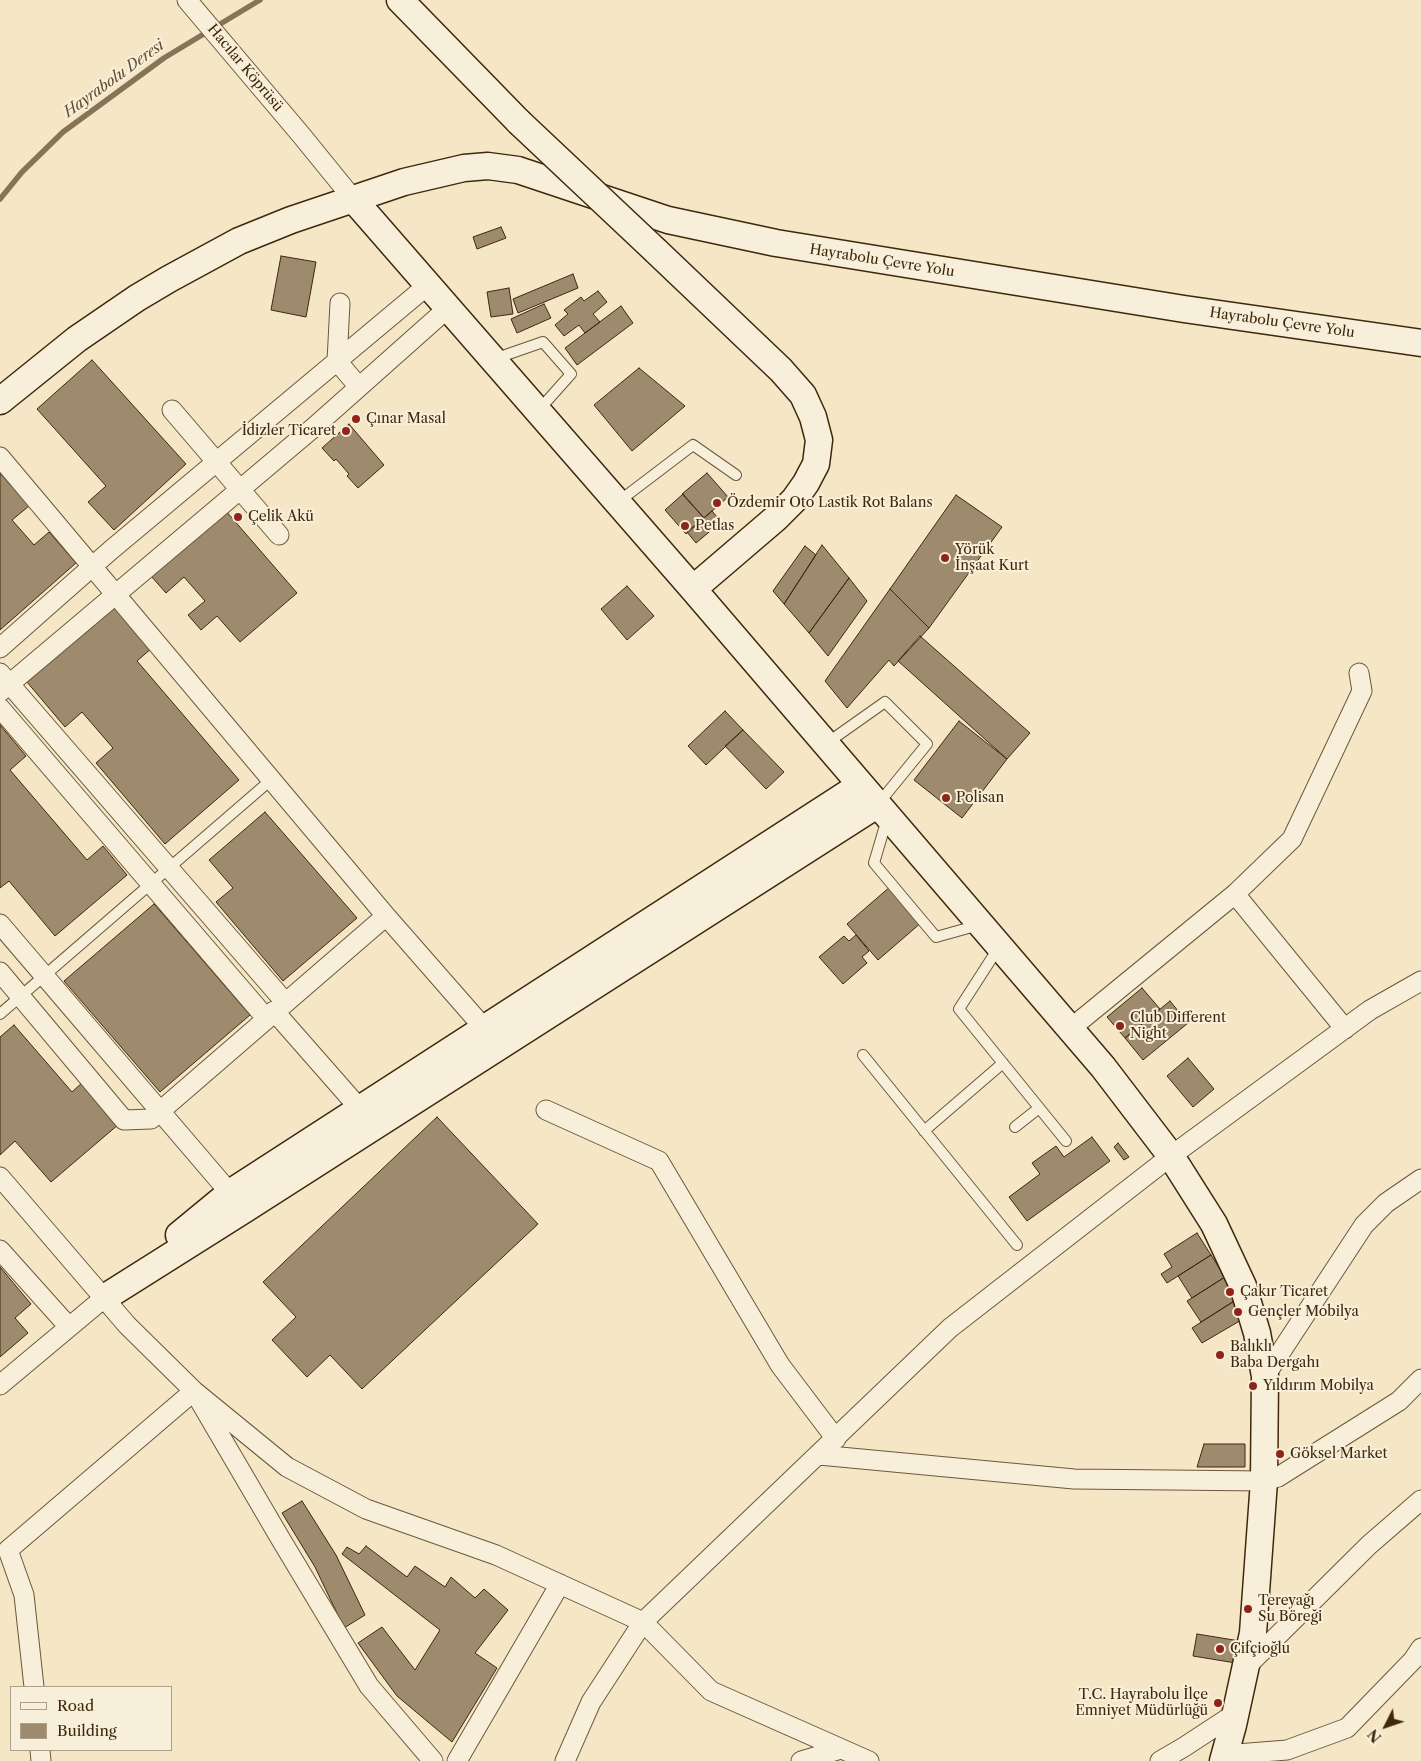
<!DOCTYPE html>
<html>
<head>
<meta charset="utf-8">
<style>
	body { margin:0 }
	#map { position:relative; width:1421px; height:1761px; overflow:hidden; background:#f5e6c6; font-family:"Libre Caslon Text",serif }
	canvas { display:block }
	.legend { position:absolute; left:10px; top:1686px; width:162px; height:65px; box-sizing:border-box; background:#f8efda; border:1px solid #ae9f88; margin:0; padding:6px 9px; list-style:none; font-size:15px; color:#3f280c }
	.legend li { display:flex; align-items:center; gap:10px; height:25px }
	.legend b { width:25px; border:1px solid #ae9f88 }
	.north { position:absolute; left:1361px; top:1701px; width:50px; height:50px; -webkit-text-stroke:4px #f8efda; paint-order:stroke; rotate:229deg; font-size:14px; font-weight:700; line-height:20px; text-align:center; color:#3f280c }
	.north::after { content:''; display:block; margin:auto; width:18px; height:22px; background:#3f280c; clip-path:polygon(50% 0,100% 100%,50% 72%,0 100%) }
</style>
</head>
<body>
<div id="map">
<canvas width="1421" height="1761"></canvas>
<ul class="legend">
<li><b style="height:6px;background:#f8efda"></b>Road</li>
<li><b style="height:14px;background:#9e8b6d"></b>Building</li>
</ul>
<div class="north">N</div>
</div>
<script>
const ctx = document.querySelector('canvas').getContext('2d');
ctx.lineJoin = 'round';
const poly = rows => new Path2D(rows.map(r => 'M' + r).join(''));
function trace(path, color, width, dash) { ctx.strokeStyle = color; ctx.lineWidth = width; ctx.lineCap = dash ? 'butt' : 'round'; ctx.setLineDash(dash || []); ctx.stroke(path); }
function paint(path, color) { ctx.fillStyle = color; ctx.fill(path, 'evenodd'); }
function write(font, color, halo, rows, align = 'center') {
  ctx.font = font + ' "Libre Caslon Text",serif'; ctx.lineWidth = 4; ctx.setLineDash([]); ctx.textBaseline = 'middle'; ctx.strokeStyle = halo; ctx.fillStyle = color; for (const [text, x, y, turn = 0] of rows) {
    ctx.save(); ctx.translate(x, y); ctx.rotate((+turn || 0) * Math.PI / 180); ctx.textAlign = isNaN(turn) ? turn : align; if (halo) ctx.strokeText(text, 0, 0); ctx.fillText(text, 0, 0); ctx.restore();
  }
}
const stream = poly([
	[0,199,22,172,63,132,164,58,260,0]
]);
const building = poly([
	[501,227,506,238,477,249,473,237,501,227],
	[281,256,316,262,306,317,271,310,281,256],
	[573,274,578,288,518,313,513,299,573,274],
	[509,288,513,314,491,317,487,292,509,288],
	[598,291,607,302,593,314,600,322,585,333,579,325,564,336,555,325,568,314,564,310,581,297,584,301,598,291],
	[544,304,551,318,517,333,511,319,544,304],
	[621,306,633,323,577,365,565,348,621,306],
	[92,360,186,464,114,530,88,502,106,486,37,409,92,360],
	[639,368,685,406,632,451,594,405,639,368],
	[349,424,384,465,358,488,347,476,349,474,336,459,334,461,322,448,349,424],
	[0,473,29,506,12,520,34,545,49,532,76,563,0,630,0,473],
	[707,473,728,497,704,518,682,494,707,473],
	[683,494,704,518,686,534,665,510,683,494],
	[956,495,1002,527,929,628,890,589,956,495],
	[226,511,297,593,240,642,217,616,201,630,188,615,205,601,184,577,166,593,151,576,226,511],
	[712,511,721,522,696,543,687,532,712,511],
	[822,545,849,578,809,633,784,604,822,545],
	[805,546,816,555,784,604,773,591,805,546],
	[849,578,867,601,828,656,809,633,849,578],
	[627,586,654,616,627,640,601,609,627,586],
	[890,589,929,628,894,666,889,660,847,708,825,681,890,589],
	[116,605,153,647,137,661,239,780,165,844,96,763,113,748,82,712,65,727,27,682,116,605],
	[920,636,1030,733,1007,759,898,661,920,636],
	[725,711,743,730,706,765,688,746,725,711],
	[959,721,1007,759,962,818,914,780,959,721],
	[0,725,26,756,10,770,87,860,103,846,127,875,55,936,9,881,0,888,0,725],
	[743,730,784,772,766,789,725,746,743,730],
	[265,812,357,918,283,981,216,902,233,888,209,860,265,812],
	[891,886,922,922,878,960,847,924,891,886],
	[154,904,250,1015,160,1092,64,981,154,904],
	[856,935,869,951,862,957,867,963,843,984,819,957,844,936,849,941,856,935],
	[1142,988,1160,1009,1125,1038,1107,1017,1142,988],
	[1170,1001,1188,1023,1143,1060,1125,1038,1170,1001],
	[14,1025,72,1092,83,1082,119,1124,51,1182,15,1141,0,1155,0,1037,14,1025],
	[1188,1058,1214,1089,1193,1107,1167,1076,1188,1058],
	[437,1117,538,1224,362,1389,330,1355,307,1377,272,1340,296,1317,263,1282,437,1117],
	[1092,1137,1110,1161,1027,1221,1009,1197,1040,1174,1032,1163,1056,1146,1064,1157,1092,1137],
	[1118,1143,1129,1157,1124,1160,1114,1147,1118,1143],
	[1197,1233,1211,1255,1167,1283,1161,1274,1172,1267,1164,1254,1197,1233],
	[1211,1255,1225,1277,1192,1298,1178,1276,1211,1255],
	[0,1267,31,1304,15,1318,28,1333,0,1357,0,1267],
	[1225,1277,1239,1298,1201,1322,1187,1301,1225,1277],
	[1239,1298,1243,1319,1202,1343,1192,1328,1239,1298],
	[1204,1444,1245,1444,1245,1467,1197,1467,1204,1444],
	[302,1501,336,1555,365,1615,344,1628,315,1567,282,1513,302,1501],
	[366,1546,407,1577,415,1566,445,1587,451,1577,475,1598,484,1589,508,1610,475,1653,497,1668,452,1742,397,1696,358,1643,382,1627,415,1670,440,1630,342,1554,347,1547,359,1554,366,1546],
	[1197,1634,1246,1642,1242,1664,1193,1656,1197,1634]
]);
const lane = poly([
	[494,359,543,342,571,374,538,411],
	[618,502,693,445,736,475],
	[827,743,885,702,927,744,879,803],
	[887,819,874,863,936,937,979,925],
	[999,947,959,1009,1066,1141],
	[0,1014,272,779],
	[863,1055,1017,1245],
	[1015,1127,1039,1108],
	[924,1131,1003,1063]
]);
const street = poly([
	[187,0,302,136,354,200],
	[340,303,337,361,359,387],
	[172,410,279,535],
	[0,457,386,916,484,1028],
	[0,648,111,550,428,285],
	[0,673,285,1002],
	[0,692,313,428,448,308],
	[0,708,266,1018],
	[1235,894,1345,1029],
	[0,924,230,1193],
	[0,972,124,1120,151,1119,386,916],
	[274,1011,360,1109],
	[1070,1029,1235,894,1292,839,1362,691,1359,673],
	[546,1110,659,1161,780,1365,836,1439],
	[0,1177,127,1325,194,1391,287,1467,366,1509,496,1555,643,1622,711,1691,869,1761],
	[0,1250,69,1327],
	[1265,1376,1364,1225,1386,1203,1421,1179],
	[0,1385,104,1298],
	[819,1455,1074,1479,1264,1481,1278,1477,1399,1401,1421,1379],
	[1245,1668,1369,1545,1421,1500],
	[34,1687,24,1595,8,1550,194,1391,280,1538,369,1686,433,1761],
	[40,1750,41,1761],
	[1224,1755,1287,1750,1347,1728,1413,1660,1421,1648],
	[457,1761,560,1584],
	[565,1761,591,1702,643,1622,950,1328,1171,1156,1370,1010,1421,981],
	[801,1761,841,1749],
	[1160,1761,1184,1747,1236,1713]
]);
const secondary = poly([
	[400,0,519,122],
	[354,200,693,589,1103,1067,1171,1156,1214,1224,1243,1286,1257,1333,1265,1376,1264,1481,1253,1633,1233,1725,1223,1761],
	[656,251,781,370,803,395,813,417,819,440,816,464,806,483,794,500,776,518,693,589],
	[0,401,77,339,137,298,169,279,239,241,291,220,404,182,464,168,488,166,518,170,668,220,776,243,1184,309,1421,343],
	[179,1235,230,1193,861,785],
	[104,1298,242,1211,878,804]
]);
const secondaryBridge = poly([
	[519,122,656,251]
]);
const markers = [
	[356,419,5,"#8f2418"],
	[346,431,5,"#8f2418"],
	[717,503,5,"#8f2418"],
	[238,517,5,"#8f2418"],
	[685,526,5,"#8f2418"],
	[945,558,5,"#8f2418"],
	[946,798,5,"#8f2418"],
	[1120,1026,5,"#8f2418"],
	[1230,1292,5,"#8f2418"],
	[1238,1312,5,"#8f2418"],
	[1220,1355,5,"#8f2418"],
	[1253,1386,5,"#8f2418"],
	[1280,1454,5,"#8f2418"],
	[1248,1609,5,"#8f2418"],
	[1220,1649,5,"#8f2418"],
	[1218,1703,5,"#8f2418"]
];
const streetNames = [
	["Hacılar Köprüsü",245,68,50],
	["Hayrabolu Çevre Yolu",882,261,9],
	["Hayrabolu Çevre Yolu",1282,323,8]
];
const poiNames = [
	["Çınar Masal",366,419],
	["İdizler Ticaret",336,431,"right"],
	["Özdemir Oto Lastik Rot Balans",727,503],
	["Çelik Akü",248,517],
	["Petlas",695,526],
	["Yörük",955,550],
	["İnşaat Kurt",955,566],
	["Polisan",956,798],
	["Club Different",1130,1018],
	["Night",1130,1034],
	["Çakır Ticaret",1240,1292],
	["Gençler Mobilya",1248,1312],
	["Balıklı",1230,1347],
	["Baba Dergahı",1230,1363],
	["Yıldırım Mobilya",1263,1386],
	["Göksel Market",1290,1454],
	["Tereyağı",1258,1601],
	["Su Böreği",1258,1617],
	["Çifçioğlu",1230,1649],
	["T.C. Hayrabolu İlçe",1208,1695,"right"],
	["Emniyet Müdürlüğü",1208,1711,"right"]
];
const waterNames = [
	["Hayrabolu Deresi",114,79,-36]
];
trace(stream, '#877356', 5.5);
paint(building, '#9e8b6d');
trace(building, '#3f280c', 1);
trace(lane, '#6c583a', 12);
trace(street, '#6c583a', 21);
trace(secondary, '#3f280c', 29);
trace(lane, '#f8efda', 10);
trace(street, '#f8efda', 19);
trace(secondary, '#f8efda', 26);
trace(secondaryBridge, '#3f280c', 29, []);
trace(secondaryBridge, '#f8efda', 26);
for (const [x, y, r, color] of markers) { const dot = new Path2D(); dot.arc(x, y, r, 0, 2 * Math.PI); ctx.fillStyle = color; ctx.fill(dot); trace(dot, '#f8efda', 2); }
write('14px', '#3f280c', '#f8efda', streetNames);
write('14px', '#3f280c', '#f8efda', poiNames, 'left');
write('italic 15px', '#634e31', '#f8efda', waterNames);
</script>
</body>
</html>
